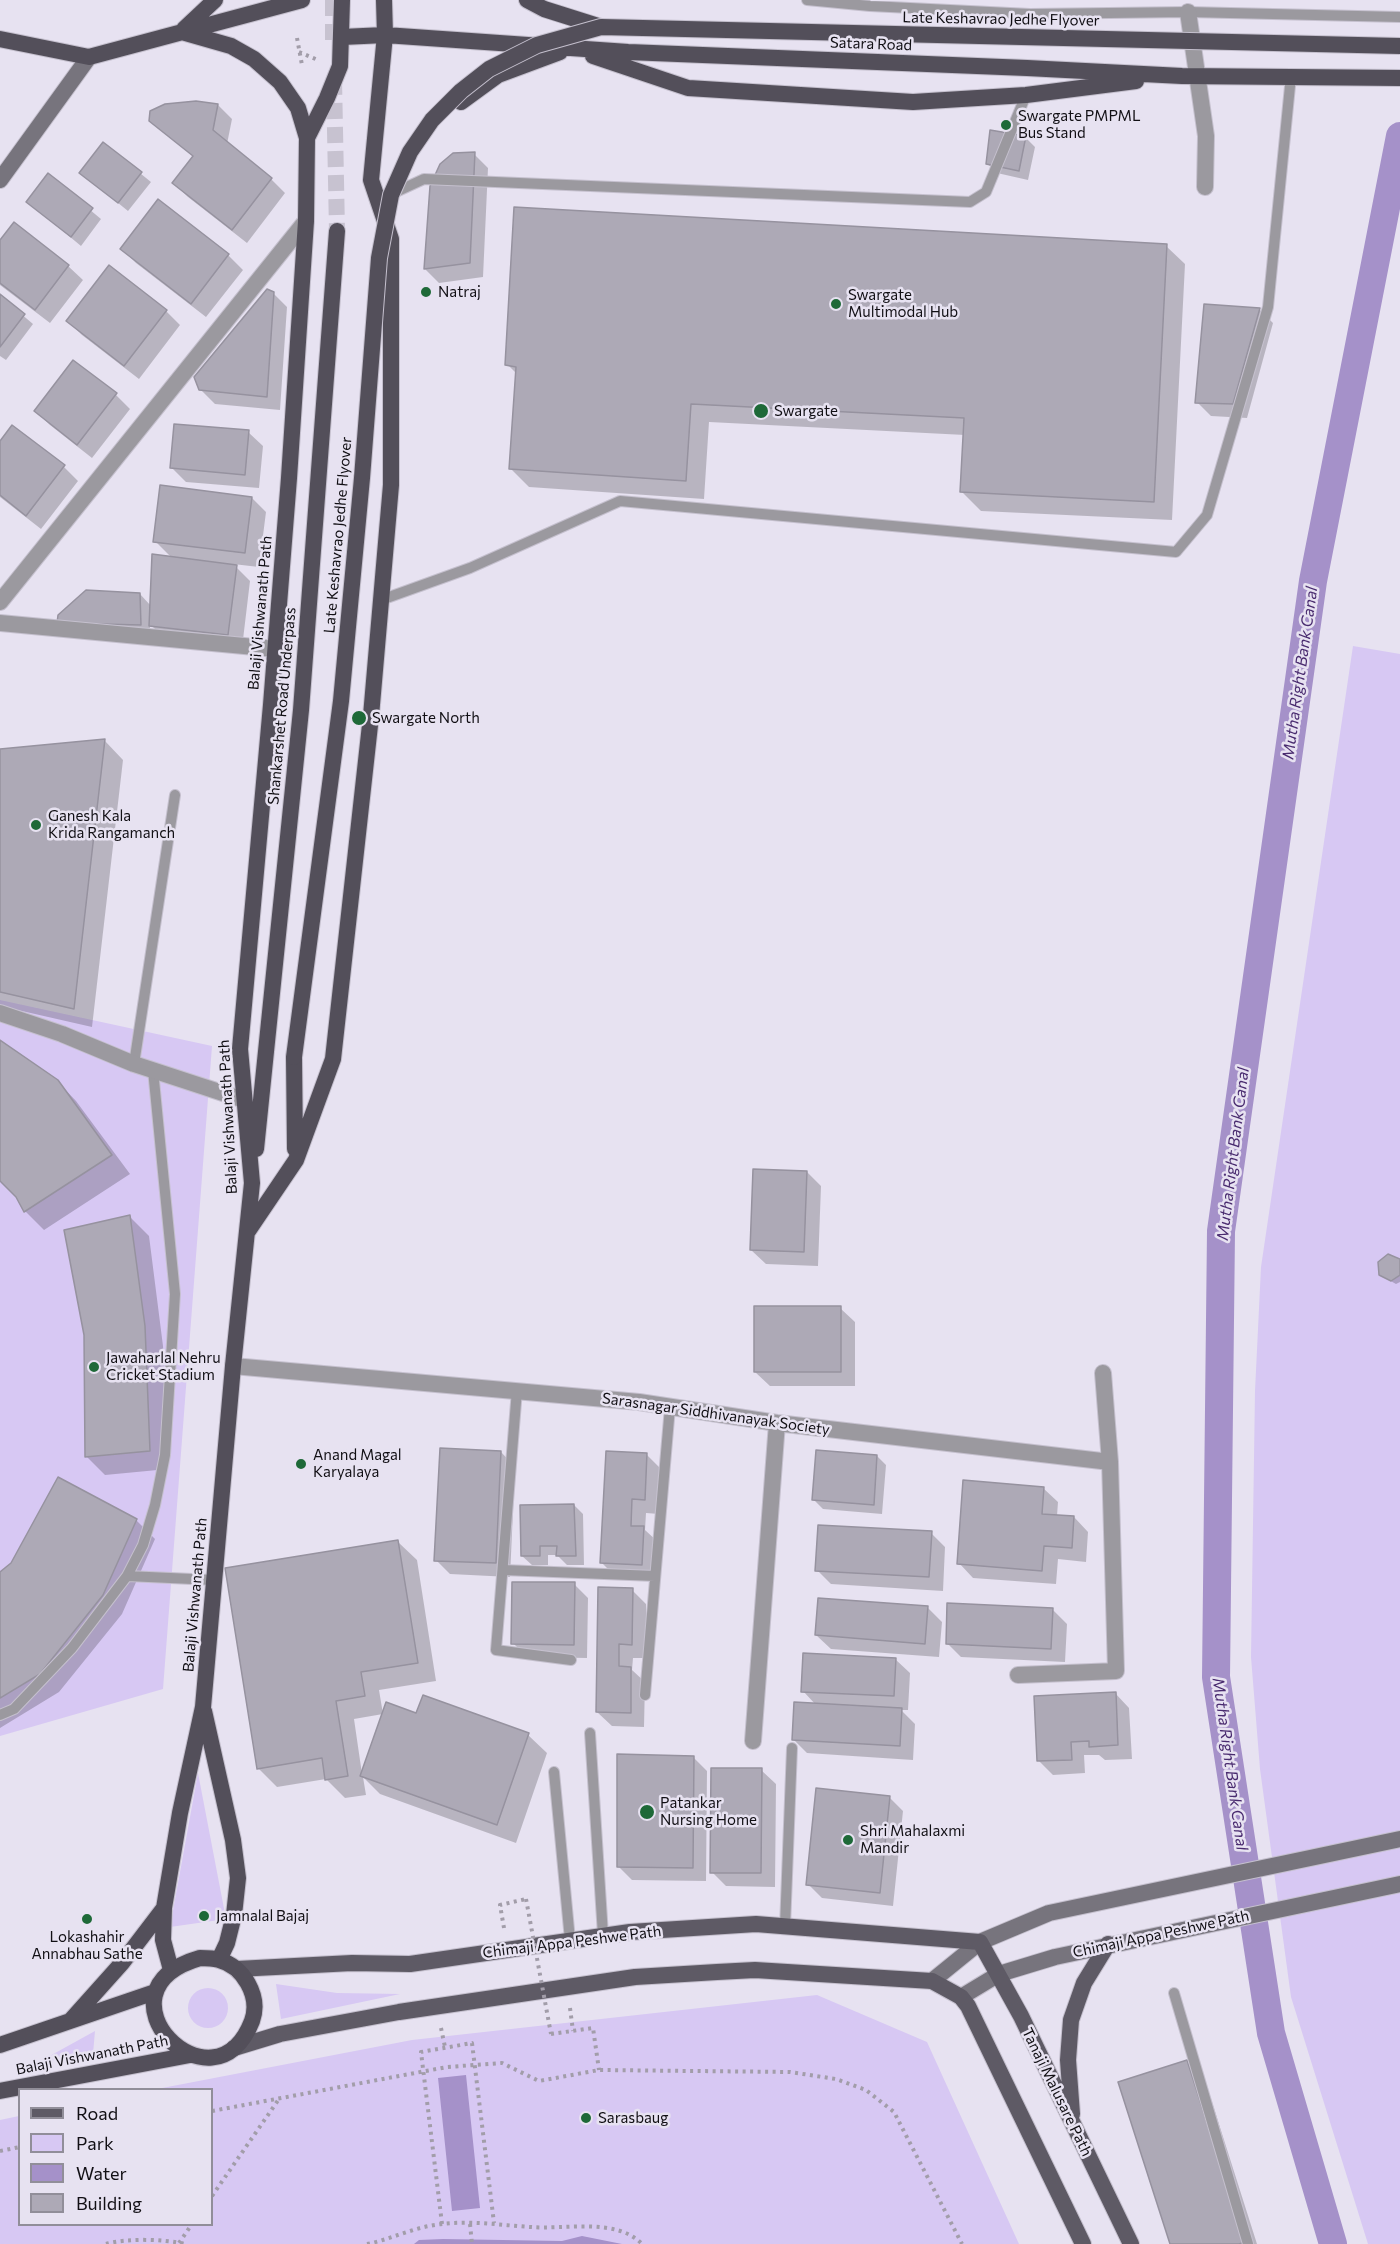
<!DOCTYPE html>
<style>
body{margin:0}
#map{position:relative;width:1400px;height:2244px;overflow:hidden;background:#e7e2f1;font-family:Commissioner,sans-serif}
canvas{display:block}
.legend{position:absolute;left:18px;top:2088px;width:195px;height:138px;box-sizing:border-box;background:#e7e2f1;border:2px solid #918e99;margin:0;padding:8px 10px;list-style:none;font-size:18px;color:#110f14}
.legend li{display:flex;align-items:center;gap:12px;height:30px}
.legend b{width:30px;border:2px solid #918e99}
</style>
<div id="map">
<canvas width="1400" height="2244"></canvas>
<ul class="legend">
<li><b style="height:8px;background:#5e5a65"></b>Road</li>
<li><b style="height:16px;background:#d7c8f3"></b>Park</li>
<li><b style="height:16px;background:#a591c9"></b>Water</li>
<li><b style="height:16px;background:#ada9b6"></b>Building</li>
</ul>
</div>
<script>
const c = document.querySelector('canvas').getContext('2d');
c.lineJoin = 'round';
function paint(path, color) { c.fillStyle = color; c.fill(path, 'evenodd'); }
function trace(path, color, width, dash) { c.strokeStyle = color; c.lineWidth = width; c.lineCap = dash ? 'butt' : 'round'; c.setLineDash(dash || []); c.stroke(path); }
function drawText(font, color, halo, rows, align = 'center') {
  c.font = font + ' Commissioner,sans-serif'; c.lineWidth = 5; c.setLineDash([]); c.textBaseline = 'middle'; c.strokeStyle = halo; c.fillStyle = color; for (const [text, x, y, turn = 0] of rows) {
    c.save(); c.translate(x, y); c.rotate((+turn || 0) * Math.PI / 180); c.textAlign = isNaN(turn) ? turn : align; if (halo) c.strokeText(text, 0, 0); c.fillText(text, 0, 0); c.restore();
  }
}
const green = new Path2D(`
 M1353,646L1400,654V2244H1368L1291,1997L1260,1769L1251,1657L1255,1391L1261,1267Z
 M0,1000L212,1046L163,1689L0,1736Z
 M198,1773L226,1919L170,1927Z
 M276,1984L337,1993L400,1994L281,2019Z
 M188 2008a20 20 0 1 1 40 0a20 20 0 1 1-40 0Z
 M817,1995L927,2042L1019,2244H0V2120L19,2116L20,2224H212V2090L157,2089L412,2040Z
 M95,2031L93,2054L37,2063Z`);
const water = new Path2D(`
 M466,2075L480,2208L452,2211L438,2078Z
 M582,2236L622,2244H414L419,2240L443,2239L562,2241Z`);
const shadow = new Path2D(`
 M218,105L232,119L227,144L271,179L285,193L247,243L188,197L174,183L194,157L151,120Z
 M1026,138L1035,147L1028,180L997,173L987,163Z
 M104,144L151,182L128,211L81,173Z
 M474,154L488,168L483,277L439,283L425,269Z
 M48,175L101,219L81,246L28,202Z
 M159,201L228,255L243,270L206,317L136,263L122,249Z
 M14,224L68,266L83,280L50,323L0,285V243Z
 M1166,246L1185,264L1172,520L981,511L962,492L965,435L709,422L704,499L529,487L510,468L517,374L507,364Z
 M273,293L287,307L280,410L215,404L201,390Z
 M0,296L33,324L6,360L0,356Z
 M1259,309L1273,323L1247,418L1211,416L1197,402Z
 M166,311L180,325L139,379L82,335L68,321Z
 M74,362L116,395L130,409L92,458L50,425L36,411Z
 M248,432L263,446L259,488L186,482L172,468Z
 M0,443L64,467L78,481L41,529L0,497Z
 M252,498L266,512L259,567L233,564L250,581L242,648L165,639L150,624V634L68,632L140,594L151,606L172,558L155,541Z
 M105,741L123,760L92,1027L0,1006V751Z
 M0,1041L57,1081L76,1101L130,1174L44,1230L25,1211L18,1197L0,1180Z
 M807,1172L821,1186L818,1266L766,1264L751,1250Z
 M130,1217L149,1236L163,1346L168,1469L105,1475L86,1456Z
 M1400,1261V1282L1396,1284L1380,1275Z
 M840,1308L855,1322V1386H770L755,1372Z
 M501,1452L515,1467L510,1577L450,1574L436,1560Z
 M647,1455L661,1469L659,1514L646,1513L645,1530L658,1542L656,1579L616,1577L602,1563Z
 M877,1456L886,1465L882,1514L823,1509L814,1500Z
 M1043,1488L1058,1502L1057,1516L1074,1517L1088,1532L1086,1562L1058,1559L1056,1584L973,1578L959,1563Z
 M574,1505L583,1514L584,1565H567L557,1555H548V1565H532L522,1556Z
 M136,1520L155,1539L122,1614L59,1692L0,1728V1574Z
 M931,1533L945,1547L943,1591L831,1584L817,1570Z
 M398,1542L417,1560L436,1681L379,1690L383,1714L354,1719L362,1774L417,1715L528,1735L547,1753L516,1843L380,1794L363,1777L366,1795L345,1798L326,1779L277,1787L258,1768Z
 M574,1584L588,1598L587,1658L527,1657L513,1643Z
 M632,1590L646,1604V1658H633L632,1670L645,1682L644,1727L612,1726L597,1712Z
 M928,1608L942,1622L939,1657L831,1649L816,1635Z
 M1052,1609L1067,1624L1065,1662L961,1657L947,1643Z
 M895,1659L910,1673L908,1710H901L915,1724L913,1760L807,1753L793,1739L816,1705L803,1691Z
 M1115,1693L1129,1708L1132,1759L1105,1760L1099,1755H1084L1085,1773L1053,1775L1039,1761Z
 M693,1757L707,1771L706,1881L632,1880L618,1866Z
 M761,1770L776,1784L775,1887L726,1886L712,1872Z
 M889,1797L903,1811L893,1906L822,1898L808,1884Z
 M1186,2062L1205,2080L1257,2244H1171Z`);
const canal = new Path2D(`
 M1333,2244L1271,2033L1216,1677L1221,1231L1313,581L1400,136`);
const building = new Path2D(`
 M196,101L218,104L213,130L272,178L232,230L172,183L193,156L149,121L150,111L165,104Z
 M990,130L1026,136L1019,171L986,164Z
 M103,142L142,172L118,203L79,173Z
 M475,152L470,263L424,269L430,186L440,164L453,153Z
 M48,173L93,208L71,237L26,202Z
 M158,199L229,254L191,304L120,249Z
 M514,207L1167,244L1154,502L960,492L964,418L691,404L686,481L509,469L516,367L505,365Z
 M14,222L69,265L35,310L0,283V240Z
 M109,265L167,310L124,366L66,321Z
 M267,289L274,292L267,397L199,390L194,377Z
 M0,294L25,314L0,347Z
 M1204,304L1260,308L1233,404L1195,403Z
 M73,360L117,393L77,445L34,411Z
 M174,424L249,430L245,475L170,468Z
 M12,425L65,465L26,516L0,495V441Z
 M160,485L252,497L245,553L153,542Z
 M152,554L237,565L228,635L149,626Z
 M86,590L140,593L141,625L57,623L58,615Z
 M105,739L74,1009L0,992V749Z
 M0,1040L58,1080L112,1155L24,1212L16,1197L0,1181Z
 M753,1169L807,1171L804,1252L750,1250Z
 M130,1215L145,1326L150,1451L85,1457L84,1335L64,1230Z
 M1388,1254L1400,1259V1275L1391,1281L1379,1275L1378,1262Z
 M754,1306H841V1372H754Z
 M440,1448L501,1451L496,1563L434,1561Z
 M816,1450L877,1455L874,1505L812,1500Z
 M606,1451L647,1453L645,1500L632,1499L631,1526H644L642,1565L600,1563Z
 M58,1477L137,1519L103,1595L40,1674L0,1698V1572L11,1563Z
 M963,1480L1044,1487L1042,1514L1074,1516L1072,1548L1044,1546L1042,1571L957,1564Z
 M574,1504L576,1556H556L557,1546H540V1556H521L520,1505Z
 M818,1525L932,1531L929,1577L815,1571Z
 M398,1540L418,1663L361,1672L365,1696L336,1701L348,1776L325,1780L322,1758L257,1769L225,1568Z
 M512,1582H575L574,1645L511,1644Z
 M598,1587L633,1588L632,1645L619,1644V1666L631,1667V1713L596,1712Z
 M818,1598L928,1606L925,1644L815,1635Z
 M947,1603L1053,1608L1051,1649L946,1644Z
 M803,1653L896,1658L894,1696L801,1692Z
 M1116,1692L1118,1745L1089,1747V1741L1071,1742L1072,1760L1037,1761L1034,1696Z
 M423,1695L529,1733L497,1825L360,1776L386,1702L416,1713Z
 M794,1702L902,1708L900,1746L792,1740Z
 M617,1754L694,1756L693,1868L617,1867Z
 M711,1768H762L761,1873H710Z
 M816,1788L890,1796L880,1893L806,1885Z
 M1187,2060L1245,2242L1239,2244H1170L1118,2082Z`);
const trunkTunnel = new Path2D(`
 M333,0V47
 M334,79L337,231`);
const path = new Path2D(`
 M297,38L302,65
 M299,52L318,60
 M504,1928L500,1905L526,1899
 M570,2008L573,2031
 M441,2028L445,2047
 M551,2034L593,2028L599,2070
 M212,2111L447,2067L502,2063L539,2081L599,2070L790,2072L836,2079L866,2090L894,2112L962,2244
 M0,2151L20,2147
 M212,2196L279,2099
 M442,2224L421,2052L472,2043L494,2223
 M470,2224L472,2244
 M179,2243L192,2224
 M106,2244C127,2238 164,2239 185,2244
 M367,2244C388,2240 408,2230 429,2226C463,2219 497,2225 531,2227C564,2230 616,2217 642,2244`);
const service = new Path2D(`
 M807,0L870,6L1030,14L1188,12L1400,17
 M398,191L424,179L970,202L986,192L1026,95
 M381,600L470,568L620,501L1176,552L1207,515L1268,307L1291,76
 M134,1064L175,795
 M517,1390L496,1650L571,1660
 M503,1570L655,1576
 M127,1576L214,1580
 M645,1695L670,1407
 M0,1715L14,1709L72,1648L127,1576L143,1545L155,1505L165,1455L175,1294L153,1070
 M590,1733L603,1935
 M554,1772L570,1940
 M785,1927L792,1748
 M1174,1993L1248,2244`);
const minor = new Path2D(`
 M1188,12L1206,136L1205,187
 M0,602L306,221
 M0,623L276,649
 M0,1013L62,1034L134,1064L244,1100
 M233,1366L639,1402L777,1423L1110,1462L1103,1373
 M1018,1675L1116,1671L1110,1462
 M753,1741L777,1423`);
const secondary = new Path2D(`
 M0,180L89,57
 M932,1981L980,1942L1049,1913L1400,1839
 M961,1997L999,1974L1055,1957L1400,1884`);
const primary = new Path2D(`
 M237,1969L352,1963L410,1964L630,1932L756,1924L980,1942L1021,2016L1131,2244
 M234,2048L280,2034L399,2012L635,1977L717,1972L755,1970L932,1981L961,1997L968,2006L1083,2244
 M1072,2114L1068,2060L1071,2020L1084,1983L1108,1944`);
const trunk = new Path2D(`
 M527,0L544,9L601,27
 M184,29L215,0
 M182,32L231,46L254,59L280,82L298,108L307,138
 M342,37L385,35L628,52L1027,68L1182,76L1400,78
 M0,39L89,57L302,0
 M593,56L688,88L913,102L1026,95L1136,81
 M461,102L498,75L560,52
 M294,1057L295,1149
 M256,1149L301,710L337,231
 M248,1231L296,1160L333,1059L371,716L391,485V239L371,180L385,35L384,0
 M204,1711L233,1840L238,1878L234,1915L227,1943L219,1960
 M200,1958C206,1958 213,1958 219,1960C243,1966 261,1996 252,2021C214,2120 86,1991 200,1958Z
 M171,1970L163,1940L164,1908L180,1813L203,1707L233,1366L252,1183L240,1049L271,705L289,478L306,221L307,138L327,98L340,66L342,0
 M71,2020L122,1963L164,1908
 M0,2045L155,1992
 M0,2091L190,2055`);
const pathBridge = new Path2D(`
 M526,1899L551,2034`);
const trunkBridge = new Path2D(`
 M294,1057L341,701L362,478L379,258L391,195L410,152L432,120L461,91L489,69L537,45L601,27L1400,46`);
const markers = [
 [1006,125,6,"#1e6938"],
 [426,292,6,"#1e6938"],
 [836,304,6,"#1e6938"],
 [761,411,8,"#1e6938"],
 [359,718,8,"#1e6938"],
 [36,825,6,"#1e6938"],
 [94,1367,6,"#1e6938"],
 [301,1464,6,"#1e6938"],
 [647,1812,8,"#1e6938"],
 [848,1840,6,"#1e6938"],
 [204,1916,6,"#1e6938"],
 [87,1919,6,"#1e6938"],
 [586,2118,6,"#1e6938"]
];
const streetNames = [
 ["Late Keshavrao Jedhe Flyover",1001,19,1],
 ["Satara Road",871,44,2],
 ["Late Keshavrao Jedhe Flyover",338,535,-85],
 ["Balaji Vishwanath Path",260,613,-85],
 ["Shankarshet Road Underpass",282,706,-85],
 ["Balaji Vishwanath Path",228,1117,-93],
 ["Sarasnagar Siddhivanayak Society",716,1414,8],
 ["Balaji Vishwanath Path",195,1595,-85],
 ["Chimaji Appa Peshwe Path",1161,1934,-12],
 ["Chimaji Appa Peshwe Path",572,1942,-7],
 ["Balaji Vishwanath Path",92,2055,-11],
 ["Tanaji Malusare Path",1057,2092,64]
];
const poiNames = [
 ["Swargate PMPML",1018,116],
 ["Bus Stand",1018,133],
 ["Natraj",438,292],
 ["Swargate",848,295],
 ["Multimodal Hub",848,312],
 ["Swargate",774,411],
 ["Swargate North",372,718],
 ["Ganesh Kala",48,816],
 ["Krida Rangamanch",48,833],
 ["Jawaharlal Nehru",106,1358],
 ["Cricket Stadium",106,1375],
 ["Anand Magal",313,1455],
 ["Karyalaya",313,1472],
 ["Patankar",660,1803],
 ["Nursing Home",660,1820],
 ["Shri Mahalaxmi",860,1831],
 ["Mandir",860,1848],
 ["Jamnalal Bajaj",216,1916],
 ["Lokashahir",87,1937,"center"],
 ["Annabhau Sathe",87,1954,"center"],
 ["Sarasbaug",598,2118]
];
const waterNames = [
 ["Mutha Right Bank Canal",1300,673,-82],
 ["Mutha Right Bank Canal",1233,1154,-83],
 ["Mutha Right Bank Canal",1230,1764,82]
];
paint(green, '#d7c8f3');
paint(water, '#a591c9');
paint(shadow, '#0003');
trace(canal, '#a591c9', 28);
paint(building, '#ada9b6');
trace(building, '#96929f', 1.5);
trace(trunkTunnel, '#c7c2d0', 16, [16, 8]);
trace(service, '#c5c0ce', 12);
trace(minor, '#c5c0ce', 18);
trace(secondary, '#c5c0ce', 18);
trace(primary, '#c5c0ce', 18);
trace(trunk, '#c5c0ce', 18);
trace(path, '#a29da9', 4, [3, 4.5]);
trace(service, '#9b999f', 10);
trace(minor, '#9b999f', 16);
trace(secondary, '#77747d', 16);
trace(primary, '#5e5a65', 16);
trace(trunk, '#534f5a', 16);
trace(trunkBridge, '#c5c0ce', 18, []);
trace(pathBridge, '#a29da9', 4, [3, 4.5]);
trace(trunkBridge, '#534f5a', 16);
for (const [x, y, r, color] of markers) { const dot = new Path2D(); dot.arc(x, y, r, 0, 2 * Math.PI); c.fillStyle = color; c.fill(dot); trace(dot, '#e7e2f1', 2); }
drawText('15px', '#110f14', '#e7e2f1', streetNames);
drawText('15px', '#110f14', '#e7e2f1', poiNames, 'left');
drawText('italic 16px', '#492b6f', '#e7e2f1', waterNames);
</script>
